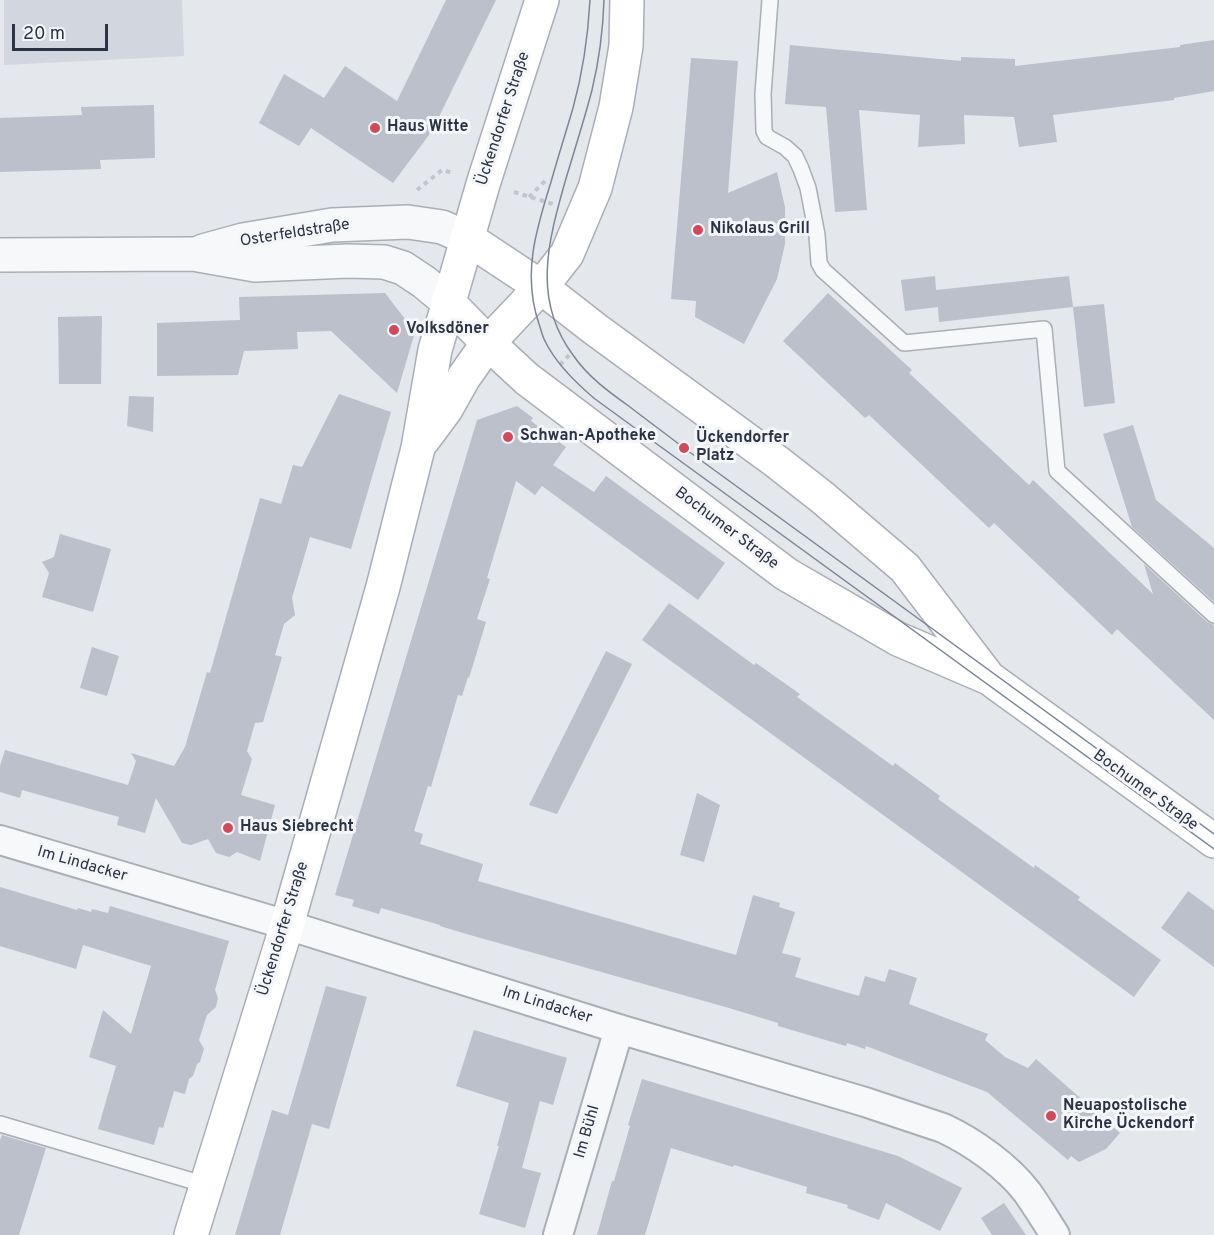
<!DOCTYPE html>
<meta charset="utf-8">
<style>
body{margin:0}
#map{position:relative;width:1214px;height:1235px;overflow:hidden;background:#e4e7ec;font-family:Overpass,sans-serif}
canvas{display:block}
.scale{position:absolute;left:12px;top:24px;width:96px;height:27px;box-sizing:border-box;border:3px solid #2b3445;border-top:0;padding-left:8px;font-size:18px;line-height:21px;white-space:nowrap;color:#2b3445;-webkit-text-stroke:4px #f4f6f9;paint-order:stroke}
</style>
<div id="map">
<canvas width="1214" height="1235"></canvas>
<div class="scale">20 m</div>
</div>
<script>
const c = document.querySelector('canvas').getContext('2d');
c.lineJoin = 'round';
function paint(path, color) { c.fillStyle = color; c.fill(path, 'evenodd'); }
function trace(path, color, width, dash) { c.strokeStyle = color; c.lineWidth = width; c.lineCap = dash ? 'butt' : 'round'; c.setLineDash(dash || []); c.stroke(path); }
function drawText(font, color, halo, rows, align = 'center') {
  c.font = font + ' Overpass,sans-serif'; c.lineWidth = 6; c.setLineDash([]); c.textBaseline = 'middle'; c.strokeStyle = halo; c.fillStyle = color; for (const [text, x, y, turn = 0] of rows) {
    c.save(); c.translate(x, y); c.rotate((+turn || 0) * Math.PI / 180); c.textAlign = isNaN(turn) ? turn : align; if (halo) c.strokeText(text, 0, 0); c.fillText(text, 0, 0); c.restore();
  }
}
const built = new Path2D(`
 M4,0H182L184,56L4,65Z`);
const building = new Path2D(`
 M446,0H496L432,131L393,183L311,128L299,146L259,123L284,74L324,98L345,66L397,101Z
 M1214,40V91L1174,98V100L1053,115L1057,142L1019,147L1014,117L964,115L965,144L918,147L920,115L859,110L867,210L835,212L826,107L785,104L790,45L961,61V57L1015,59V66L1180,47V45Z
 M691,58L738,61L728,193L777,172L785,207V244L777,279L744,344L695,317L696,301L671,299Z
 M154,105L155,158L100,160L101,169L0,172V118L82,115L81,107Z
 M935,276L936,290L1069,276L1073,307L939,322L938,307L905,311L901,280Z
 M385,293L415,332L397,393L331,331L297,332L298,349L244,351L238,375L157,376V323L240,320L239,297Z
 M828,293L912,370L909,373L1029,485L1033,480L1153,594L1144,564L1207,622L1214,625V720L1117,629L1112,635L994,523L989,528L869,415L865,418L783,341Z
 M1104,304L1115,403L1084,407L1073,307Z
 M102,316L101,384H59L58,317Z
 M339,394L391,412L351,549L310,537L292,598L295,615L284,624L275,655L282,657L263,722L255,723L247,751L252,759L241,795L275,805L260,861L237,852L229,857L216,853L208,839L191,845L182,843L156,798L145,833L117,825L119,817L22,790L20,798L0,792V766L5,750L128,785L136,761L131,753L174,766L185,747L207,672L210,673L260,498L281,504L293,465L302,467Z
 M129,396L154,397L153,432L127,426Z
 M517,406L533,418L531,421L566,447L553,465L594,492L606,476L725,563L698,600L542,486L535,495L516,481L487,578L490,579L477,619L486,622L469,678L468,677L462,696L458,695L431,787L428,786L414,831L423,834L420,844L483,864L478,881L736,955L753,895L780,903L779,907L795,912L782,953L801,958L795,977L859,996L865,976L885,982L889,969L917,978L909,1004L988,1034L985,1040L1005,1057L1028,1068L1036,1059L1120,1133L1106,1149L1079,1162L1071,1156L1068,1160L987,1092L866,1046L865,1049L847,1043L846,1046L778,1026V1023L729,1008L463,933L440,926V925L381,908L379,914L352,906L354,900L335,895L477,420Z
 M1133,425L1156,500L1214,548V602L1132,527L1103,434Z
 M60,534L111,549L93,612L42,597L49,573L42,562L54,557Z
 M669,603L754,665L756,663L800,694L797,697L893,766L895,763L940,796L938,799L1034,868L1035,865L1080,897L1078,900L1161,960L1134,997L642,640Z
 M92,647L119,656L107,696L80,688Z
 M606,651L632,664L557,814L529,805Z
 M697,793L720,805L704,862L680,855Z
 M0,887L77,910L78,908L91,912L92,909L108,913L110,906L229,941L215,990L218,998L216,1007L207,1015L199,1040L204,1049L200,1062L197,1064L193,1076L189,1079L185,1094L174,1091L163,1128L159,1127L154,1145L98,1129L116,1066L89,1057L103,1010L131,1034L151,966L83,945L76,969L0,946Z
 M1188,891L1214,910V967L1161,928Z
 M326,986L367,997L329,1129L312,1124L280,1235H235L272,1110L288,1115Z
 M474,1030L567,1058L553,1105L540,1101L522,1168L541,1173L525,1228L479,1214L499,1146H497L509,1103L456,1086Z
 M642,1079L898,1156L962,1188L940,1231L886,1203L879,1220L847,1208L848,1205L806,1193L807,1187L734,1165L733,1167L671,1148L645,1235H597L612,1181H614L630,1126L628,1125Z
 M2,1135L46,1148L19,1235H0V1140Z
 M1004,1203L1026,1235H992L981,1218Z`);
const path = new Path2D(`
 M417,190L442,170L453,173
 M514,192L553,204
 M529,197L548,178
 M560,365L571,353`);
const service = new Path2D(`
 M770,0L763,94L764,131L767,137L785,147L795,156L801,169L808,188L817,235L819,263L823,270L904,343L1044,329L1057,471L1214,615
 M0,1124L206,1185`);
const minor = new Path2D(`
 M0,840L287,925L619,1029L865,1102L943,1128C973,1142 1007,1166 1027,1192C1037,1206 1046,1221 1055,1235
 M558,1235L619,1029`);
const tertiary = new Path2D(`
 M203,251L243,240L332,225L408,222L442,227L467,238
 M0,255L193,254L255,265L348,261L384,262L403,268L424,282L448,302`);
const secondary = new Path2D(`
 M467,238L541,287L595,329L777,462L823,498L905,568L988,677
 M448,302L488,343L527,379L786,574L898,639L989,678L1214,841
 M423,440L446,409L464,377L488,343L541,287L567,254L595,188L616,107L626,46L627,0
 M191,1235L287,925L383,587L418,448L435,350L484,181L542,0`);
const tram = new Path2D(`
 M590,0C588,36 583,72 573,108C566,132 558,157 551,182C536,230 522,274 539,324C541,329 542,336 545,341C556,364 576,383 595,399L1214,849
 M604,0C603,30 599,61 592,90C584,121 574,151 565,182C548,242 532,300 573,355C588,377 609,392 630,407C648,421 666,434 684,448L1214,834`);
const markers = [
 [375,128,6,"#d1495b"],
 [698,230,6,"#d1495b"],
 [394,330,6,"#d1495b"],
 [508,437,6,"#d1495b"],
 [684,448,6,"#d1495b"],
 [228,828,6,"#d1495b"],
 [1051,1116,6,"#d1495b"]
];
const streetNames = [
 ["Ückendorfer Straße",504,119,-72],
 ["Osterfeldstraße",295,234,-9],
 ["Bochumer Straße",726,529,37],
 ["Bochumer Straße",1145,791,36],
 ["Im Lindacker",82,865,16],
 ["Ückendorfer Straße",284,929,-73],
 ["Im Lindacker",547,1006,17],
 ["Im Bühl",588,1132,-74]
];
const poiNames = [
 ["Haus Witte",387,128],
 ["Nikolaus Grill",710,230],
 ["Volksdöner",406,330],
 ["Schwan-Apotheke",520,437],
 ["Ückendorfer",696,439],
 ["Platz",696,457],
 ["Haus Siebrecht",240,828],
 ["Neuapostolische",1063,1107],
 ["Kirche Ückendorf",1063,1125]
];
paint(built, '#d2d6de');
paint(building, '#bbc0ca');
trace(service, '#a9aeb7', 18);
trace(minor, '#a9aeb7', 32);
trace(tertiary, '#a9aeb7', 36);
trace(secondary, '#a9aeb7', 36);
trace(path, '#c2c5cb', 4, [4.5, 4.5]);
trace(service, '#f7f8fa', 15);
trace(minor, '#f7f8fa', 28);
trace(tertiary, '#f7f8fa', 33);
trace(secondary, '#fff', 33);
trace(tram, '#7d8696', 1.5);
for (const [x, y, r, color] of markers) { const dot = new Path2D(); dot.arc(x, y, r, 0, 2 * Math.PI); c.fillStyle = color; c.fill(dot); trace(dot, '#f4f6f9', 2); }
drawText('16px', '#2b3445', '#f4f6f9', streetNames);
drawText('bold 16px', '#2b3445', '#f4f6f9', poiNames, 'left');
</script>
